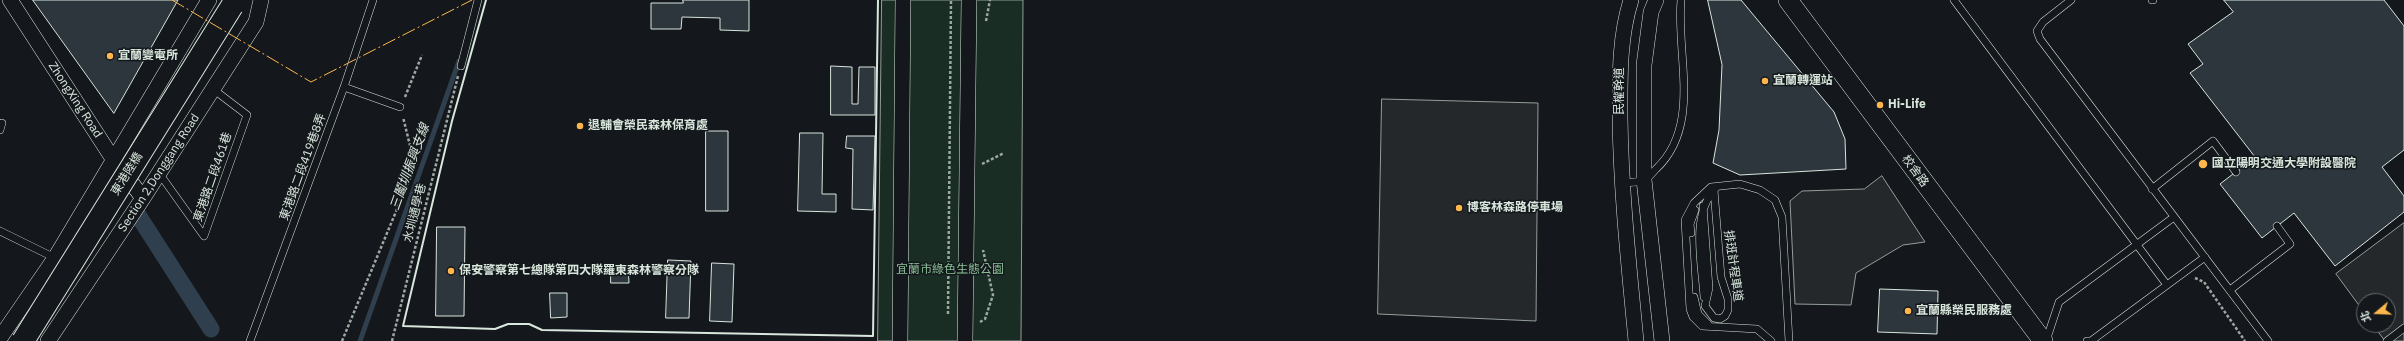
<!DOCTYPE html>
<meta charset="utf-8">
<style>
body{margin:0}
#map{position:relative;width:2404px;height:341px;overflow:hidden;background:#14181c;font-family:"IBM Plex Sans","Noto Sans TC",sans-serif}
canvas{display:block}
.north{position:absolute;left:2356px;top:293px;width:40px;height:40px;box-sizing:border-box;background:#14181c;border:1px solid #626a69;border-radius:50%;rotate:251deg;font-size:11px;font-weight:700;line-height:16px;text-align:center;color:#d8e6dc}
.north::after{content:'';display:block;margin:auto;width:14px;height:18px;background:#ffb74d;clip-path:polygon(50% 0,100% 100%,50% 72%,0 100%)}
</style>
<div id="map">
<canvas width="2404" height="341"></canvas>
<div class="north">北</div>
</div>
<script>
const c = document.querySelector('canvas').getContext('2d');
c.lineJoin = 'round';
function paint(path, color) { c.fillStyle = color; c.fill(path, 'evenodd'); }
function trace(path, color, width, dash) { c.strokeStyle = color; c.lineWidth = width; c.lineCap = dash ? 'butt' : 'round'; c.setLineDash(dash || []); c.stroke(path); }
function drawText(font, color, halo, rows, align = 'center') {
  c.font = font + ' "IBM Plex Sans","Noto Sans TC",sans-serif'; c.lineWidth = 3; c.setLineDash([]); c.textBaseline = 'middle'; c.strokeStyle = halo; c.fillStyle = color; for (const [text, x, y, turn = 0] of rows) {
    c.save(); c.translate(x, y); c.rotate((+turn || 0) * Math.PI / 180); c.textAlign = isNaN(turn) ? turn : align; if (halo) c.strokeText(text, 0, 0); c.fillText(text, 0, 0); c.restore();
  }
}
const green = new Path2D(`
 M882,0H1023L1021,341H878Z`);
const parking = new Path2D(`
 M1382,99L1538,103L1536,321L1378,314Z
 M1882,176L1925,242L1903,245L1856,273L1851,305L1795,304L1790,201L1802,191L1864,189Z
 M2404,223V341H2385L2373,325H2388V301H2364V312L2336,274Z`);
const stream = new Path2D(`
 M360,341L459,61`);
const canal = new Path2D(`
 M138,215L211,329`);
const building = new Path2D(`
 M33,0H178L114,113Z
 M683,0H749V31L720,30V18L682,17L681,29H651V3H683Z
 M1708,0H1741L1834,112L1845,139L1846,169L1740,175L1713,163L1719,130L1722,65Z
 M2224,0H2384L2404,26V150L2382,167L2404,196V212L2335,266L2294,213L2262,238L2220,184L2255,157L2190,73L2203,64L2188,44L2233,12Z
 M831,66L852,67V104H858L859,67H875V115H831Z
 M706,131H728V211H706Z
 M800,133H823L822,194H836V212L798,211Z
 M847,136H875L873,210L852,209L853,149L846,148Z
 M437,227H465L464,316H436Z
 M668,260L691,261L689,318H666Z
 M712,263L734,264L732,322L710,321Z
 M611,266H628L629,283H611Z
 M1880,289L1938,291L1937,334L1878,332Z
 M550,293H567V317L551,318Z`);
const path = new Path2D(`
 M986,21L990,0
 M405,97L422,55
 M982,164L1004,153
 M2195,278L2204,282L2245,341
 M948,314L951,0
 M980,322L985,319L993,295L983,250
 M342,341L415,166L403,117
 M392,341L458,76`);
const service = new Path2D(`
 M1954,0L2167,285
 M2071,0L2043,22L2037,31L2040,39L2268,341
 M2152,0H2153
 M461,66L478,0
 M344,87L400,107
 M0,130L2,123
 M159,173L204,236L247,115L213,89
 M1621,183C1628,182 1639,183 1645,180C1649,177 1653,172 1656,169C1702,126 1676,55 1681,0
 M2152,189L2213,141L2236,172
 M1703,206L1709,288L1705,306L1714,318L1720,319L1725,316L1728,310V299L1721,277L1714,190
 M0,231L55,258
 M1691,233L1690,224L1695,210
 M2230,290L2290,244L2277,226
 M1694,297L1698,314L1708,324
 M1704,297C1702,264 1690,214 1716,188
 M250,341L344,87L373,0
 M1771,341L1757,329L1702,326L1693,317L1690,309L1685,220L1694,203L1711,187L1740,184L1760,190L1775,200L1782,217L1789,341
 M2046,341L2059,302L2174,217
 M2087,341H2091L2205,257
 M2387,341L2404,328`);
const minor = new Path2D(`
 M10,0L113,159L143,198
 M1631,0C1619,38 1620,78 1620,117C1621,193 1629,266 1636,341
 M1656,0L1651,12L1644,65V180L1662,341
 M0,338L55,258L209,0
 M48,341L143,198L256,22L261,0
 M900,341L903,0
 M965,341L969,0`);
const tertiary = new Path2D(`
 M1788,0L2043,341`);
const primaryBridge = new Path2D(`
 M23,341L232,6`);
const wall = new Path2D(`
 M486,0L452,121L403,326L495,329L508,324H529L542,330L873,336L878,0`);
const power = new Path2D(`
 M172,0L311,82L472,0`);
const markers = [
 [110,56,4,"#ffb74d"],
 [1765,81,4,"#ffb74d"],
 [1880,105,4,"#ffb74d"],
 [580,126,4,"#ffb74d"],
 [2203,164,5,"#ffb74d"],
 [1459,208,4,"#ffb74d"],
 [451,271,4,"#ffb74d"],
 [1908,311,4,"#ffb74d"]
];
const poiNames = [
 ["宜蘭變電所",118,56],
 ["宜蘭轉運站",1773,81],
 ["Hi-Life",1888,105],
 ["退輔會榮民森林保育處",588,126],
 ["國立陽明交通大學附設醫院",2212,164],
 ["博客林森路停車場",1467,208],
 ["保安警察第七總隊第四大隊羅東森林警察分隊",459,271],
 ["宜蘭縣榮民服務處",1916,311]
];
const streetNames = [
 ["民權幹道",1620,91,-90],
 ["ZhongXing Road",75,100,57],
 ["東港路二段419巷8弄",303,167,-70],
 ["校舍路",1915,171,54],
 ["Section 2,Donggang Road",159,173,-57],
 ["東港陸橋",127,174,-58],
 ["東港路二段461巷",213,177,-71],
 ["水圳通學巷",415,213,-76],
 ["排班計程車道",1733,266,82]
];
const parkNames = [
 ["宜蘭市綠色生態公園",950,270]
];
const waterNames = [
 ["三鬮圳振興支線",410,167,-70]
];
paint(green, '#1a2d24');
trace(green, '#939e99', 1);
paint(parking, '#24282b');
trace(parking, '#939e99', 1);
trace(stream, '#2f3f4d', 5);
trace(canal, '#2f3f4d', 17);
paint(building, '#2c363c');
trace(building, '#d8e6dc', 1);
trace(service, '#d8e6dc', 8);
trace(minor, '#d8e6dc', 16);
trace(tertiary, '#d8e6dc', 20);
trace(path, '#9da8a2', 2.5, [3, 2]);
trace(service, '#14181c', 7);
trace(minor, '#14181c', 15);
trace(tertiary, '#14181c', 19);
trace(primaryBridge, '#d8e6dc', 24, []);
trace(primaryBridge, '#14181c', 22);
trace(wall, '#d8e6dc', 2);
trace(power, '#ffb74d', 1, [14, 3, 2, 3]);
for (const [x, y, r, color] of markers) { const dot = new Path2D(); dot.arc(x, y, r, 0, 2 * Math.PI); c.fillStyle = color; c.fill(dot); trace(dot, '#14181c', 1.5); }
drawText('bold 12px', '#d8e6dc', '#14181c', poiNames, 'left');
drawText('12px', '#d8e6dc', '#14181c', streetNames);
drawText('12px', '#8ac095', '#14181c', parkNames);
drawText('italic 13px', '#d8e6dc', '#14181c', waterNames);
</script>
